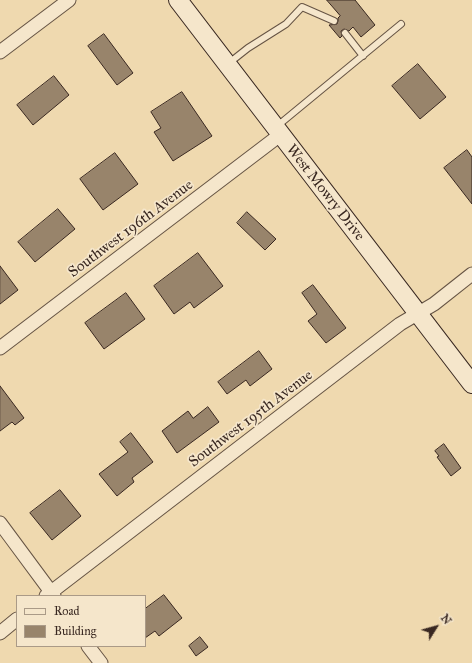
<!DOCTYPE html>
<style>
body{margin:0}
#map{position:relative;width:472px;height:663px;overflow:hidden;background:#efd9af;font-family:"IM FELL Great Primer",serif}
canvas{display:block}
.legend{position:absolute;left:16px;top:595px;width:130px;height:52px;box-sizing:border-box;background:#f5e6cb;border:1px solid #aa9a87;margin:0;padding:5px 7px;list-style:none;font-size:12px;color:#392821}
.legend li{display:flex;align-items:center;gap:8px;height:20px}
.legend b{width:20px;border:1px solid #aa9a87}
.north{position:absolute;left:416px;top:607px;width:40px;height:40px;-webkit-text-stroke:3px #f5e6cb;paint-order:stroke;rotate:53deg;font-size:11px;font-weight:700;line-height:16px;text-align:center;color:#392821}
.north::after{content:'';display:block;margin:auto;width:14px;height:18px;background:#392821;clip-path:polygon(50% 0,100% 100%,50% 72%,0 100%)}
</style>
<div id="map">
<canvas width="472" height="663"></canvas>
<ul class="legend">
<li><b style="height:5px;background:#f5e6cb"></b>Road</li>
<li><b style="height:11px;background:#98846b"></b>Building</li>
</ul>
<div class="north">N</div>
</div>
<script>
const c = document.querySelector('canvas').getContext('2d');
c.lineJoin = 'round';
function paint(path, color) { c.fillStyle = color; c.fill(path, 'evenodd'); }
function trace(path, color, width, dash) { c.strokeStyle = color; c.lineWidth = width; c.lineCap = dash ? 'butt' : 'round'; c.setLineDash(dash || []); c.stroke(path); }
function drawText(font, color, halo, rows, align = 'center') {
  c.font = font + ' "IM FELL Great Primer",serif'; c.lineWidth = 3.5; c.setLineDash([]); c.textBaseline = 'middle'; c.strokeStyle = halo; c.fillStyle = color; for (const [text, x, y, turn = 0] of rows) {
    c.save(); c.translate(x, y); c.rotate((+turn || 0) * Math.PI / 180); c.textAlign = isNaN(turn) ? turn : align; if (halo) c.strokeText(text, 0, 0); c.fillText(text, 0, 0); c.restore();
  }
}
const building = new Path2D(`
 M327,0H355L375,25L361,37L353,27L349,31L344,29L341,31L342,36L340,38L329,25L337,24L338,21V18L340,16Z
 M104,34L133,73L117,85L88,46Z
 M418,64L446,97L420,119L392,86Z
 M54,76L69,95L33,125L17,105Z
 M182,92L212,136L173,161L154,132L161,128L151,112Z
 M467,150L472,157V204L444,168Z
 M115,153L138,184L103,210L80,179Z
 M58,209L75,229L35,262L18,242Z
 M247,212L276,239L265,250L237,223Z
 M198,253L223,286L194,308L190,302L174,314L154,286Z
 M0,266L18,290L0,304Z
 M313,285L346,328L326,343L308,321L317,314L302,293Z
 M126,293L145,319L104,349L85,323Z
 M259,351L272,369L250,386L246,380L227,394L218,382Z
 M0,386L24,418L15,425L12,422L0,431Z
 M208,407L219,422L177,453L162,431L188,411L193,418Z
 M131,433L153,462L132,478L134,482L117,496L99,474L128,452L120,442Z
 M444,444L461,468L451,476L437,457L439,456L435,451Z
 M60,490L81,516L52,540L30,513Z
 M164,595L182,618L159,636L155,631L145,638V609Z
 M200,637L208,647L196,656L189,646Z`);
const lane = new Path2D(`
 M345,33L363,56
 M229,63L248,48L286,24L302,7L334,21
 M276,127L401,24`);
const street = new Path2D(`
 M0,52L69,0
 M0,348L280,135
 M0,523L54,596
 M46,596L400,324L434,304L472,274
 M0,633L17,619
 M88,646L101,663`);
const secondary = new Path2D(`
 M178,0L472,384`);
const streetNames = [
 ["West Mowry Drive",325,193,52],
 ["Southwest 196th Avenue",131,229,-37],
 ["Southwest 195th Avenue",251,419,-37]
];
paint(building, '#98846b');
trace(building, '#392821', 1);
trace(lane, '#665444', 8);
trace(street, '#665444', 15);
trace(secondary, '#392821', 20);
trace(lane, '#f5e6cb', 6);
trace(street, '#f5e6cb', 13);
trace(secondary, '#f5e6cb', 18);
drawText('15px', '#392821', '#f5e6cb', streetNames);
</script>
